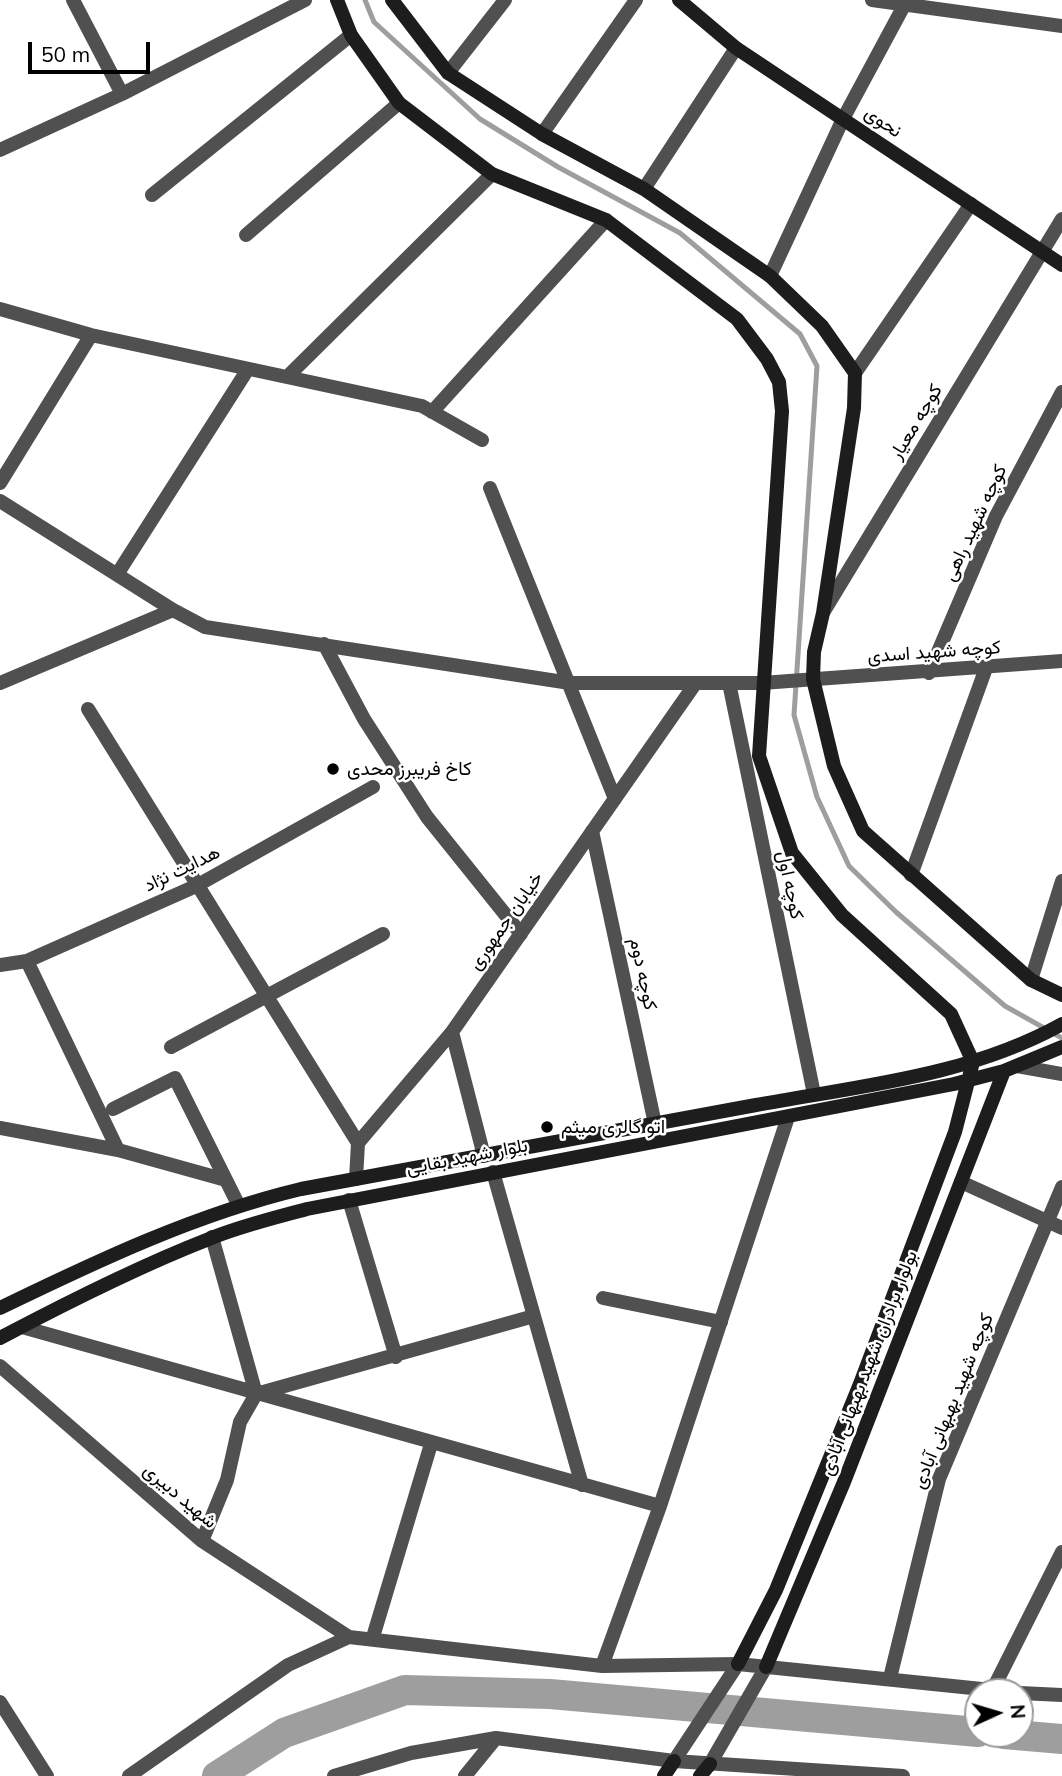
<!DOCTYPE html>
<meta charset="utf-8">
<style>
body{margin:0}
#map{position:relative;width:1062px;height:1776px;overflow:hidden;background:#fff;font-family:Mulish,sans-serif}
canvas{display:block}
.north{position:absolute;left:964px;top:1678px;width:70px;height:70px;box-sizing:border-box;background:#fff;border:2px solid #999;border-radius:50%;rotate:86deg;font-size:19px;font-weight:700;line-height:28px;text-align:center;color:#000}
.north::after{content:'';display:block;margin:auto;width:24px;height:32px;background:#000;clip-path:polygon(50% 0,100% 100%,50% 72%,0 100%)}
.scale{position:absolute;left:28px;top:42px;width:122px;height:32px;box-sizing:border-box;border:4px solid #000;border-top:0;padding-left:9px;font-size:21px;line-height:24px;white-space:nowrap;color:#000;-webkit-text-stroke:5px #fff;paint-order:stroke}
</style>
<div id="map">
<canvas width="1062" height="1776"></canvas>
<div class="north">N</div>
<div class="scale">50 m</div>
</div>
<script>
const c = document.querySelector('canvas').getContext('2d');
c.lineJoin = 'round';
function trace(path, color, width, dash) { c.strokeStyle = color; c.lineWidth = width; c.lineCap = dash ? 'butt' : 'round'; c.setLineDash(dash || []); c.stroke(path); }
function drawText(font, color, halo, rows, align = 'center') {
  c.font = font + ' Mulish,Vazirmatn,sans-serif'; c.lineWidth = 5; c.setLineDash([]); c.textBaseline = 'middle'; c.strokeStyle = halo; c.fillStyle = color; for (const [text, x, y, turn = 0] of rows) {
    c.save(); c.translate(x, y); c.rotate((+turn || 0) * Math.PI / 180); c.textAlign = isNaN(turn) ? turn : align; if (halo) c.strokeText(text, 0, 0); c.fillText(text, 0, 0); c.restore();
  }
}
const stream = new Path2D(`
 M365,0L374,22L480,119L558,167L680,233L800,334L817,366L794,715L817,797L849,866L896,912L1005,1006L1062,1038`);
const river = new Path2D(`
 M1004,1734L1062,1739
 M217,1776L284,1733L405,1690L550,1694L978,1732`);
const street = new Path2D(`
 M73,0L122,94
 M872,0L1062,26
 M448,73L505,0
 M542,134L636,0
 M0,150L122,94L305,0
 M644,189L736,48
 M152,195L351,35
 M246,235L399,103
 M770,276L843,119L907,0
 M0,309L91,335L422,406L482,440
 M855,373L971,204
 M287,377L492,174
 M432,412L606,220
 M0,483L91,335
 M490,488L615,799
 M0,501L173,610L205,627L570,683H762L1062,661
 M118,573L248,369
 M824,611L1062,219
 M324,644L364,719L427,817L521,934
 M929,673L996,516L1062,392
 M0,683L173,610
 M729,683L814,1094
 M88,709L358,1143
 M592,831L655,1124
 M911,875L986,668
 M27,961L118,1150
 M0,965L27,961L196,886L373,787
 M1031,980L1062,881
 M452,1032L484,1156
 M171,1047L383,934
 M1017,1066L1062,1074
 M113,1109L175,1078L226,1180
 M0,1128L118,1150L226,1180L238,1204
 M493,1172L582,1485
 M356,1179L358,1143L452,1032L695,684
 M961,1182L1062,1228
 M349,1200L396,1357
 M212,1237L256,1394
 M603,1298L721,1322
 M22,1327L660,1506
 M0,1366L202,1541L349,1637
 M202,1541L227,1480L240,1422L256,1394L534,1316
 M373,1637L431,1444
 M602,1666L660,1506L788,1117
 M890,1678L939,1479L1062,1187
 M992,1691L1062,1552
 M1020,1693L1062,1695
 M0,1702L47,1776
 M674,1761L738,1664
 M710,1764L766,1667
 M129,1776L288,1665L349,1637L602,1666L738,1664L1011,1692
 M334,1776L411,1753L496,1738L674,1761L903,1776
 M465,1776L496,1738`);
const secondary = new Path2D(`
 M337,0L351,35L399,103L492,174L606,220L737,319L767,359L779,382L782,411L759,756L792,853L842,915L951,1014L973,1062L955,1132L860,1384L776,1590L738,1664
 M392,0L448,73L542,134L644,189L770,276L822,326L855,373L854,408L823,613L814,652L813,679L834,766L863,831L1031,980L1062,995
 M679,0L736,48L1062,265
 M0,1308C97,1261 196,1214 301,1189C453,1161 605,1134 756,1105C859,1086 969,1076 1062,1024
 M0,1338C68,1302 137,1267 209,1239C240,1226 274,1218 307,1209L954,1084L1004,1071L1062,1047
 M766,1667L844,1482L1004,1071
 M664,1776L674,1761
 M700,1776L710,1764`);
const markers = [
 [333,769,7,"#000"],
 [547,1127,7,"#000"]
];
const streetNames = [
 ["نحوی",883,122,34],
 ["کوچه معیار",916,422,-59],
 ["کوچه شهید راهی",975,523,-65],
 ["کوچه شهید اسدی",934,652,-4],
 ["هدایت نژاد",182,869,-26],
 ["کوچه اول",790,885,78],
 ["خیابان جمهوری",506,921,-55],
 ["کوچه دوم",643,974,78],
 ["بلوار شهید بقایی",467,1157,-11],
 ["بولوار برادران شهید بهبهانی آبادی",869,1363,-69],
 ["کوچه شهید بهبهانی آبادی",953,1401,-68],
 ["شهید دبیری",180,1496,40]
];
const poiNames = [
 ["کاخ فریبرز محدی",347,769],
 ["اتو گالری میثم",561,1127]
];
trace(stream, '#9e9e9e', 5);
trace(river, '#9e9e9e', 30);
trace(street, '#505050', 14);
trace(secondary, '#1d1d1d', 14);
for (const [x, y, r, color] of markers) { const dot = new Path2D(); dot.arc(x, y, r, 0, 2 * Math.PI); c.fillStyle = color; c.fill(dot); trace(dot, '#fff', 2.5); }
drawText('19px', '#000', '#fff', streetNames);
drawText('19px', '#000', '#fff', poiNames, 'left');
</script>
